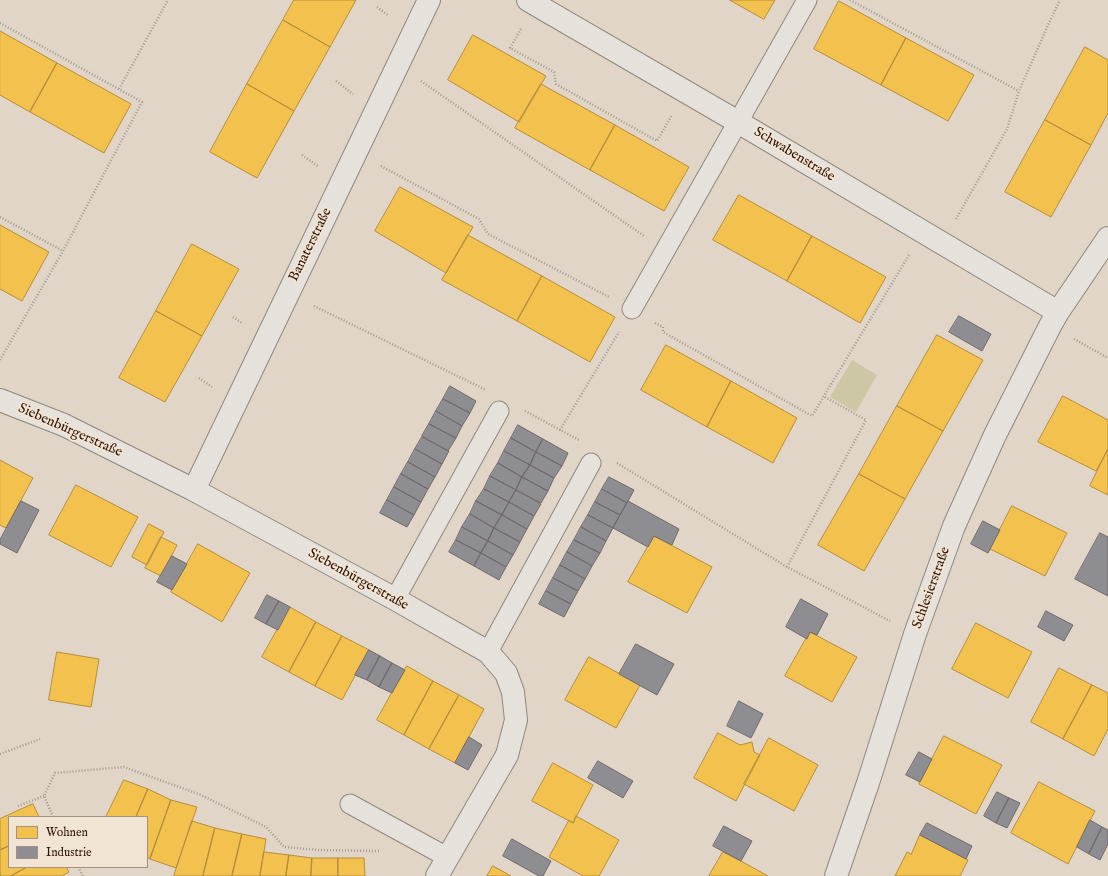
<!DOCTYPE html>
<meta charset="utf-8">
<style>
body{margin:0}
#map{position:relative;width:1108px;height:876px;overflow:hidden;background:#e0d5c6;font-family:"IM FELL English",serif}
canvas{display:block}
.legend{position:absolute;left:8px;top:816px;width:140px;height:52px;box-sizing:border-box;background:#f1e4d3;border:1px solid #a39181;margin:0;padding:5px 7px;list-style:none;font-size:12px;color:#2d1407}
.legend li{display:flex;align-items:center;gap:8px;height:20px}
.legend b{width:20px;border:1px solid #a39181}
</style>
<div id="map">
<canvas width="1108" height="876"></canvas>
<ul class="legend">
<li><b style="height:11px;background:#f2c14e"></b>Wohnen</li>
<li><b style="height:11px;background:#8d8d92"></b>Industrie</li>
</ul>
</div>
<script>
const c = document.querySelector('canvas').getContext('2d');
c.lineJoin = 'round';
function paint(path, color) { c.fillStyle = color; c.fill(path, 'evenodd'); }
function trace(path, color, width, dash) { c.strokeStyle = color; c.lineWidth = width; c.lineCap = dash ? 'butt' : 'round'; c.setLineDash(dash || []); c.stroke(path); }
function drawText(font, color, halo, rows, align = 'center') {
  c.font = font + ' "IM FELL English",serif'; c.lineWidth = 4; c.setLineDash([]); c.textBaseline = 'middle'; c.strokeStyle = halo; c.fillStyle = color; for (const [text, x, y, turn = 0] of rows) {
    c.save(); c.translate(x, y); c.rotate((+turn || 0) * Math.PI / 180); c.textAlign = isNaN(turn) ? turn : align; if (halo) c.strokeText(text, 0, 0); c.fillText(text, 0, 0); c.restore();
  }
}
const green = new Path2D(`
 M852,360L877,375L856,412L830,397Z`);
const homes = new Path2D(`
 M294,0H356L330,47L283,20Z
 M730,0H775L764,19Z
 M839,1L906,38L881,85L814,49Z
 M283,20L330,47L294,111L247,84Z
 M0,31L57,63L30,112L0,95Z
 M473,35L546,76L519,122L448,80Z
 M906,38L974,75L948,121L881,85Z
 M1085,47L1108,60V113L1091,145L1045,120Z
 M57,63L131,104L104,153L30,112Z
 M247,84L294,111L257,178L210,152Z
 M541,84L615,125L590,170L515,128Z
 M1045,120L1091,145L1051,217L1005,192Z
 M615,125L689,167L664,211L590,170Z
 M400,187L473,227L446,273L375,231Z
 M739,195L812,236L787,281L713,240Z
 M0,225L49,252L22,301L0,289Z
 M468,235L542,276L517,321L442,280Z
 M812,236L886,277L860,323L787,281Z
 M192,244L239,269L202,336L156,311Z
 M542,276L615,317L590,362L517,321Z
 M156,311L202,336L165,402L119,378Z
 M937,335L983,360L943,431L897,406Z
 M666,345L731,381L707,427L641,390Z
 M731,381L797,418L773,463L707,427Z
 M1063,396L1108,420V449L1096,471L1038,442Z
 M897,406L943,431L905,499L859,474Z
 M1108,449V495L1090,486Z
 M0,460L33,478L6,528L0,525Z
 M859,474L905,499L864,571L818,545Z
 M76,485L138,517L111,567L49,535Z
 M1012,506L1067,533L1045,576L990,549Z
 M149,524L164,532L147,565L132,557Z
 M654,536L712,567L687,613L628,582Z
 M161,537L177,545L161,576L145,568Z
 M198,544L250,573L222,622L171,592Z
 M290,607L316,622L289,672L262,657Z
 M316,622L342,636L315,686L289,672Z
 M976,623L1032,652L1008,698L952,669Z
 M810,632L857,657L832,702L785,676Z
 M342,636L369,650L342,700L315,686Z
 M57,652L99,659L91,707L49,700Z
 M589,657L640,685L616,728L565,700Z
 M407,666L433,681L404,735L377,720Z
 M1059,668L1092,685L1063,739L1031,722Z
 M433,681L459,695L429,749L404,735Z
 M1092,685L1108,693V729L1094,756L1063,739Z
 M459,695L484,709L455,763L429,749Z
 M718,733L740,745L752,742L754,752L760,755L736,801L694,778Z
 M944,736L1002,765L976,814L919,784Z
 M769,738L818,765L794,811L744,784Z
 M553,763L593,785L573,823L532,801Z
 M124,780L148,789L136,817H106Z
 M1039,782L1095,811L1068,864L1011,833Z
 M148,789L171,800L150,859L147,857V817H136Z
 M171,800L197,807L176,868L150,859Z
 M33,804L39,817H9V846L0,850V819Z
 M576,816L619,840L599,876H583L549,857L569,820L573,823Z
 M192,821L215,828L203,876H174Z
 M215,828L242,834L232,876H203Z
 M242,834L266,839L260,876H232Z
 M920,835L968,860L960,876H895L907,852L911,854Z
 M9,846V867H27L11,876H1L0,873V850Z
 M264,852L289,855L286,876H260Z
 M723,852L741,861L768,876H709Z
 M289,855L312,858L311,876H286Z
 M312,858H338V876H311Z
 M338,858H364L365,876H338Z
 M493,866L511,876H487Z
 M27,867H66L69,872L62,876H11Z`);
const industry = new Path2D(`
 M959,316L991,334L982,351L949,332Z
 M450,386L476,401L470,413L443,399Z
 M443,399L470,413L462,426L436,411Z
 M436,411L462,426L456,438L429,424Z
 M429,424L456,438L448,451L422,436Z
 M518,425L543,439L536,452L511,438Z
 M422,437L449,451L442,464L415,449Z
 M511,438L536,452L530,465L504,451Z
 M543,439L568,453L562,466L536,452Z
 M415,449L442,464L435,477L408,462Z
 M504,451L530,465L522,477L498,463Z
 M536,452L562,466L554,478L530,465Z
 M408,462L435,477L428,489L401,474Z
 M498,463L522,477L516,490L490,476Z
 M530,465L554,478L548,491L522,477Z
 M401,474L428,489L421,502L394,487Z
 M490,476L516,490L509,502L484,489Z
 M522,477L548,491L541,503L516,490Z
 M609,477L634,490L627,503L602,489Z
 M394,487L421,502L414,515L387,500Z
 M484,489L509,502L502,515L476,501Z
 M602,489L627,503L620,515L595,502Z
 M516,490L541,504L534,516L509,502Z
 M387,500L414,515L407,527L380,513Z
 M21,501L39,510L17,553L0,544V540Z
 M476,501L502,515L494,528L470,514Z
 M628,501L679,529L672,545L654,536L648,547L613,528Z
 M509,502L534,516L527,529L502,515Z
 M595,502L620,515L613,528L588,515Z
 M470,514L494,528L488,541L462,527Z
 M502,515L527,529L520,542L494,528Z
 M588,515L613,528L606,541L581,527Z
 M983,521L1000,530L988,553L971,544Z
 M462,527L488,541L481,553L456,540Z
 M581,527L606,541L600,553L574,540Z
 M494,528L520,542L513,555L488,541Z
 M1100,533L1108,537V596L1075,579Z
 M456,540L481,553L474,566L449,552Z
 M574,540L600,553L592,566L567,552Z
 M488,541L513,555L506,567L481,553Z
 M567,552L592,566L585,579L560,565Z
 M481,553L506,567L499,580L474,566Z
 M172,556L187,564L172,590L157,582Z
 M560,565L585,579L578,591L553,578Z
 M553,578L578,591L571,604L546,591Z
 M546,591L571,604L564,617L539,604Z
 M267,595L279,601L266,624L255,618Z
 M801,599L828,614L817,635L810,632L807,639L786,627Z
 M279,601L290,607L278,630L266,624Z
 M1046,611L1073,625L1064,641L1038,627Z
 M636,644L674,664L657,695L619,674Z
 M369,650L380,656L367,680L355,675Z
 M380,656L392,663L379,687L367,680Z
 M392,663L405,670L392,693L379,687Z
 M739,701L763,714L751,738L727,726Z
 M469,737L482,745L468,770L455,763Z
 M919,752L932,759L920,782L906,775Z
 M598,761L633,781L623,798L588,778Z
 M997,792L1009,798L996,823L984,816Z
 M1009,798L1020,803L1007,828L996,823Z
 M1090,820L1102,827L1089,854L1077,847Z
 M927,823L972,846L966,859L920,835Z
 M724,826L752,841L741,861L713,846Z
 M1102,827L1108,830V844L1100,860L1089,854Z
 M512,839L551,861L543,876H539L503,856Z`);
const path = new Path2D(`
 M850,0L1019,91
 M377,7L389,16
 M0,23L142,102L63,251L0,360
 M521,29L510,48L554,72L556,84L657,141L672,115
 M336,81L353,94
 M421,81L644,236
 M119,89L168,0
 M302,155L318,166
 M381,166L479,219L488,234L609,297
 M0,217L63,251
 M956,219L1007,129L1019,91L1048,25L1060,0
 M314,306L486,390
 M233,317L242,323
 M655,323L663,327V332L812,416L909,255
 M1074,339L1108,358
 M199,378L212,387
 M525,411L579,440
 M560,430L619,332
 M617,463L787,567L890,621
 M787,567L866,420L823,396
 M0,754L40,739
 M18,806L44,796
 M53,817L44,796L55,773L124,767L201,795L266,827L284,847L319,850L379,851
 M78,867L83,876`);
const lane = new Path2D(`
 M632,309L807,0
 M395,599L499,411
 M488,652L591,463
 M350,804L447,857`);
const street = new Path2D(`
 M528,0L738,122L1058,312
 M0,400L64,425L194,490L395,599L488,652L506,673L513,692L516,720L507,755L437,876
 M194,490L429,0
 M836,876L868,783L915,634L954,526L995,435L1050,326L1058,312L1108,238`);
const streetNames = [
 ["Schwabenstraße",794,155,31],
 ["Banaterstraße",311,245,-64],
 ["Siebenbürgerstraße",70,431,24],
 ["Siebenbürgerstraße",358,580,29],
 ["Schlesierstraße",932,588,-70]
];
paint(green, '#cdc7a6');
paint(homes, '#f2c14e');
trace(homes, '#b78d39', 1);
paint(industry, '#8d8d92');
trace(industry, '#706968', 1);
trace(lane, '#90877d', 21);
trace(street, '#90877d', 24);
trace(path, '#a39c95', 2.5, [1, 2]);
trace(lane, '#e6e1da', 19);
trace(street, '#e6e1da', 22);
drawText('14px', '#2d1407', '#f1e4d3', streetNames);
</script>
